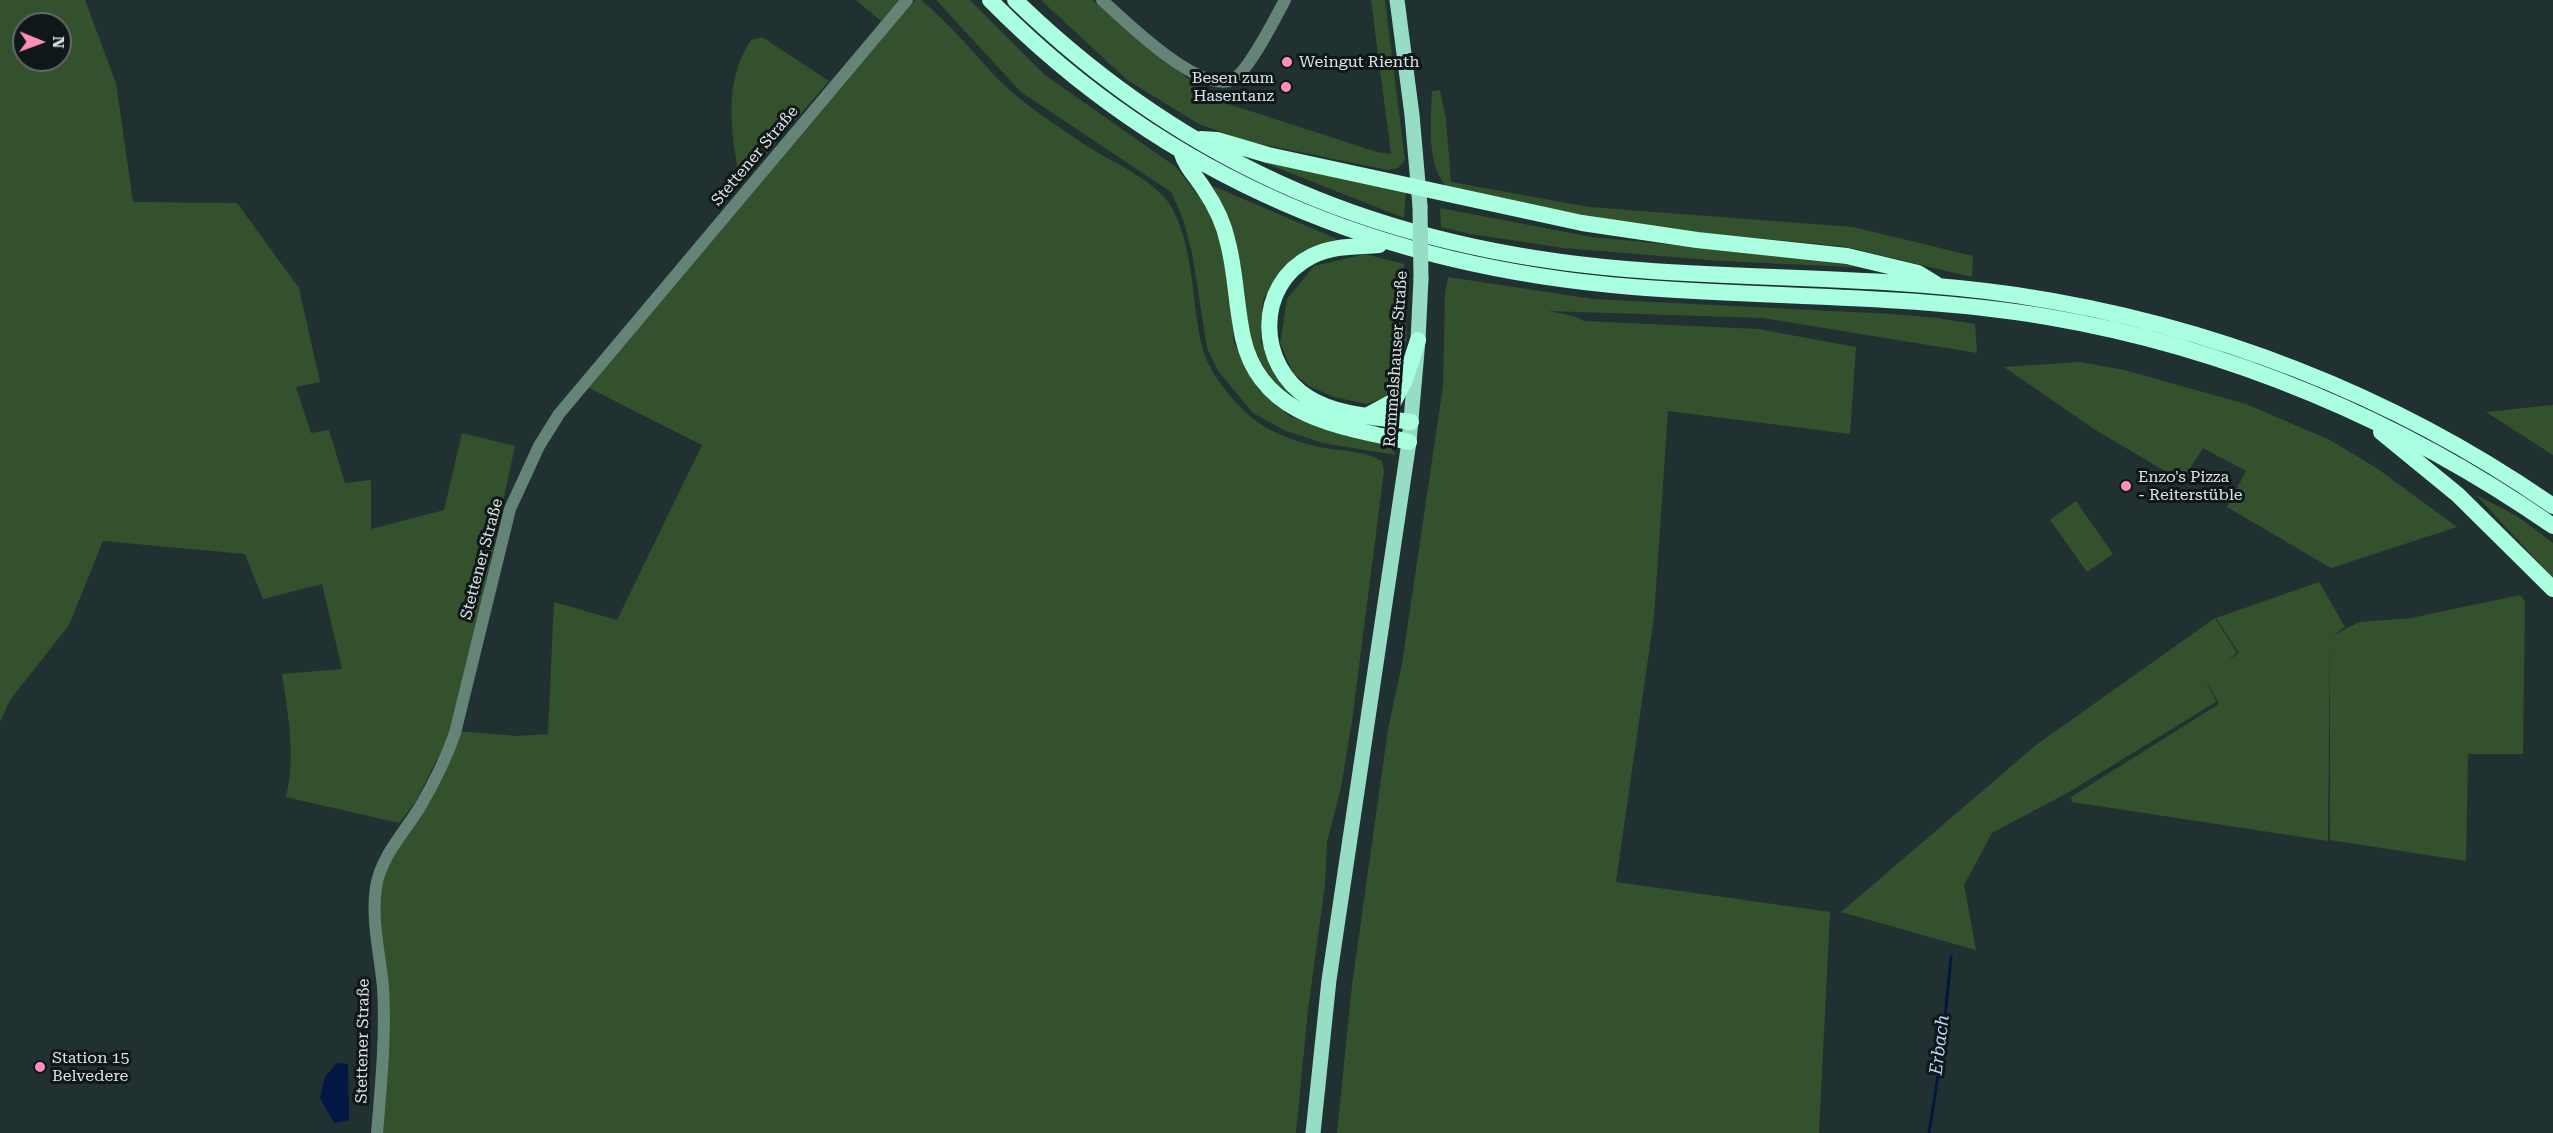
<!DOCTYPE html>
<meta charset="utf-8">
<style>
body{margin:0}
#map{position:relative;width:2553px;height:1133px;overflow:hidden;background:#213132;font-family:"Roboto Serif",serif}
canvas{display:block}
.north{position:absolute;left:12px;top:12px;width:60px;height:60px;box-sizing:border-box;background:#101718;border:2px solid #61696a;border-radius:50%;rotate:91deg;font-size:16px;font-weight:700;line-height:24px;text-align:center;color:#dae4e4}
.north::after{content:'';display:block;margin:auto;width:21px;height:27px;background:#fe8ebe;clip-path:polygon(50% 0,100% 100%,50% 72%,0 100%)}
</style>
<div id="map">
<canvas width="2553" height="1133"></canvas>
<div class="north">N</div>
</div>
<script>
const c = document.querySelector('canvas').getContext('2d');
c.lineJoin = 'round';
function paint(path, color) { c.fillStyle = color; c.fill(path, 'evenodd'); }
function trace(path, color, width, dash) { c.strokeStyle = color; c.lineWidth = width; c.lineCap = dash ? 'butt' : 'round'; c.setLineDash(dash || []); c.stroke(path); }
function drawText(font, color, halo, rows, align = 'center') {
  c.font = font + ' "Roboto Serif",serif'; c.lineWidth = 6; c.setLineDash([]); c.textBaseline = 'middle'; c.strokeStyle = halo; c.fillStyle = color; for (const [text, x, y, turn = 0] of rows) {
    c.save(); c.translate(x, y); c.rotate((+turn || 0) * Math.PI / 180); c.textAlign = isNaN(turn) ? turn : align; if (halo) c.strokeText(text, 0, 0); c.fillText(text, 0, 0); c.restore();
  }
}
const green = new Path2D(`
 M0,0H85L116,83L133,202L237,203L299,288L320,382L296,387L311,433L329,430L345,483L371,480V529L444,510L462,433L515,446L477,624L451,732L415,803L399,823L286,797C296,757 288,714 282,674L342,669L322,584L263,599L245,554L103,541L69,625L10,700L0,722ZM24,24H60V60H24Z
 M856,0H900L881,21Z
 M916,0H921C950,24 972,51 997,78C1022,104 1055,124 1084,144C1109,161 1158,181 1172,208C1195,251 1191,303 1203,350C1210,374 1231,399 1250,416C1265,431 1303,445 1325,448C1344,451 1365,451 1382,461L1384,471L1352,721L1341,788L1327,842L1325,885L1308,1010L1296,1133H380L379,919L382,873L459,731L517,736L548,734L554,602L617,620L702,445L585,386L890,23Z
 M936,0H970L1045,75L1176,167L1210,211L1226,258L1234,343L1259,390L1291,417L1389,444L1396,455L1323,443L1286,431L1253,413L1218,371L1207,348L1192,253L1183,219L1171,192L1021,92Z
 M1041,0H1092L1213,99L1377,152L1391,154L1371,0H1385L1405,160L1398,168L1388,170L1246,141L1199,124L1127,80Z
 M762,37L829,81L744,180L739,176C731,130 723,82 751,40Z
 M1440,90L1446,119L1451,182L1589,207L1853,227L1973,256L1972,277L1842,246L1711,234L1606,219L1508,201L1446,186C1426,163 1431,120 1432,91Z
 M1260,161L1406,192L1404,218Z
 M1213,186L1337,239L1293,258L1263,299L1261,341L1282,383L1398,429L1358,423L1321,414L1275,386L1251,345L1236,245Z
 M1440,208L1592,237L1747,252L1872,268L1722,261L1564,248L1470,234L1441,227Z
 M1365,254L1404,264L1407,339L1387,397L1366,404L1334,397L1309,386L1293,373L1280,343L1287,299L1314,266Z
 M1448,277L1593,299L1893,314L1937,318L1975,324L1977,353L1763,318L1548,311L1573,316L1584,321L1758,329L1856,347L1850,434L1668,411L1654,617L1616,882L1830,912L1819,1133H1337L1352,985L1388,729L1402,664L1443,386L1445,293Z
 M2080,362L2124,370L2246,404L2330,440L2378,469L2457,527L2331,568L2227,507L2246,471L2203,448L2182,481L2097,431L2004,367Z
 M2553,405V455L2486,412Z
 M2476,495L2517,516L2553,543V578Z
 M2076,501L2113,554L2087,572L2050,520Z
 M2319,582L2345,627L2332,636L2359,622L2411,618L2520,595L2525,601L2523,754H2468L2466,861L2330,840V636L2328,841L2072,802L2071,797L2219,704L2205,678L2216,702L2069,792L1992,833L1964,885L1976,950L1841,912L2036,745L2215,618L2237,653L2225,663L2239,653L2216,618Z`);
const water = new Path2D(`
 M337,1063L348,1064L349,1120L334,1123L320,1098L325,1077Z`);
const stream = new Path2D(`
 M1929,1133L1941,1057L1951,957`);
const minor = new Path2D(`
 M1102,0C1125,21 1199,94 1232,80C1248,73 1275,18 1285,0
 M377,1133C381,1085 386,1035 383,987C380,954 371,920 376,887C381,856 404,833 420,807C434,783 446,759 455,733L510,509L539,446L559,414L907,0`);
const major = new Path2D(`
 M1397,0L1412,115L1420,206
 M1313,1133L1329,980L1409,442L1418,340L1421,279`);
const highway = new Path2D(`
 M990,0C1167,180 1384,267 1633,287C1772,298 1911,294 2048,317C2230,348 2402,421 2553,526
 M1015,0C1189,169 1386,249 1626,269C1756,280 1887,276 2016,295C2209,324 2392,394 2553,506
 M1201,139L1217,140L1268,155L1582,223L1697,240L1847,256L1918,273L1936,284
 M1181,151C1186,167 1195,175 1204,189C1215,205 1224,224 1228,243C1236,274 1236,306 1243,338C1261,418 1340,426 1409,442
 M1379,245C1355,247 1335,245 1312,256C1254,285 1257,366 1309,398C1338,416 1379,417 1411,422
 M1368,415L1394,401L1405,380L1418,340
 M2381,432L2458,495L2553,589`);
const majorBridge = new Path2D(`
 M1420,206L1421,279`);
const markers = [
 [1287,62,6,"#fe8ebe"],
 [1286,87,6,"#fe8ebe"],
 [2126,486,6,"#fe8ebe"],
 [40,1067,6,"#fe8ebe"]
];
const poiNames = [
 ["Weingut Rienth",1299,62],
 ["Besen zum",1274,78,"right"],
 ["Hasentanz",1274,96,"right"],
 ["Enzo's Pizza",2138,477],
 ["- Reiterstüble",2138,495],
 ["Station 15",52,1058],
 ["Belvedere",52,1076]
];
const streetNames = [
 ["Stettener Straße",755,156,-50],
 ["Rommelshauser Straße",1396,359,-86],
 ["Stettener Straße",482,559,-75],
 ["Stettener Straße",363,1041,-89]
];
const waterNames = [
 ["Erbach",1940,1045,-83]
];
paint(green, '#33512c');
paint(water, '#031745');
trace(stream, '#031745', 3);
trace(minor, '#648478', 12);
trace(major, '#97dcc4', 15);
trace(highway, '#aaffe1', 16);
trace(majorBridge, '#97dcc4', 15);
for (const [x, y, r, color] of markers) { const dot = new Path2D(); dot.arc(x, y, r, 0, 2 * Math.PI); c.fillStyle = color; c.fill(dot); trace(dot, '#101718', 2); }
drawText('16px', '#dae4e4', '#101718', poiNames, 'left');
drawText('16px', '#dae4e4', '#101718', streetNames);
drawText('italic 18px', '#c1d3f3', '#101718', waterNames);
</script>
